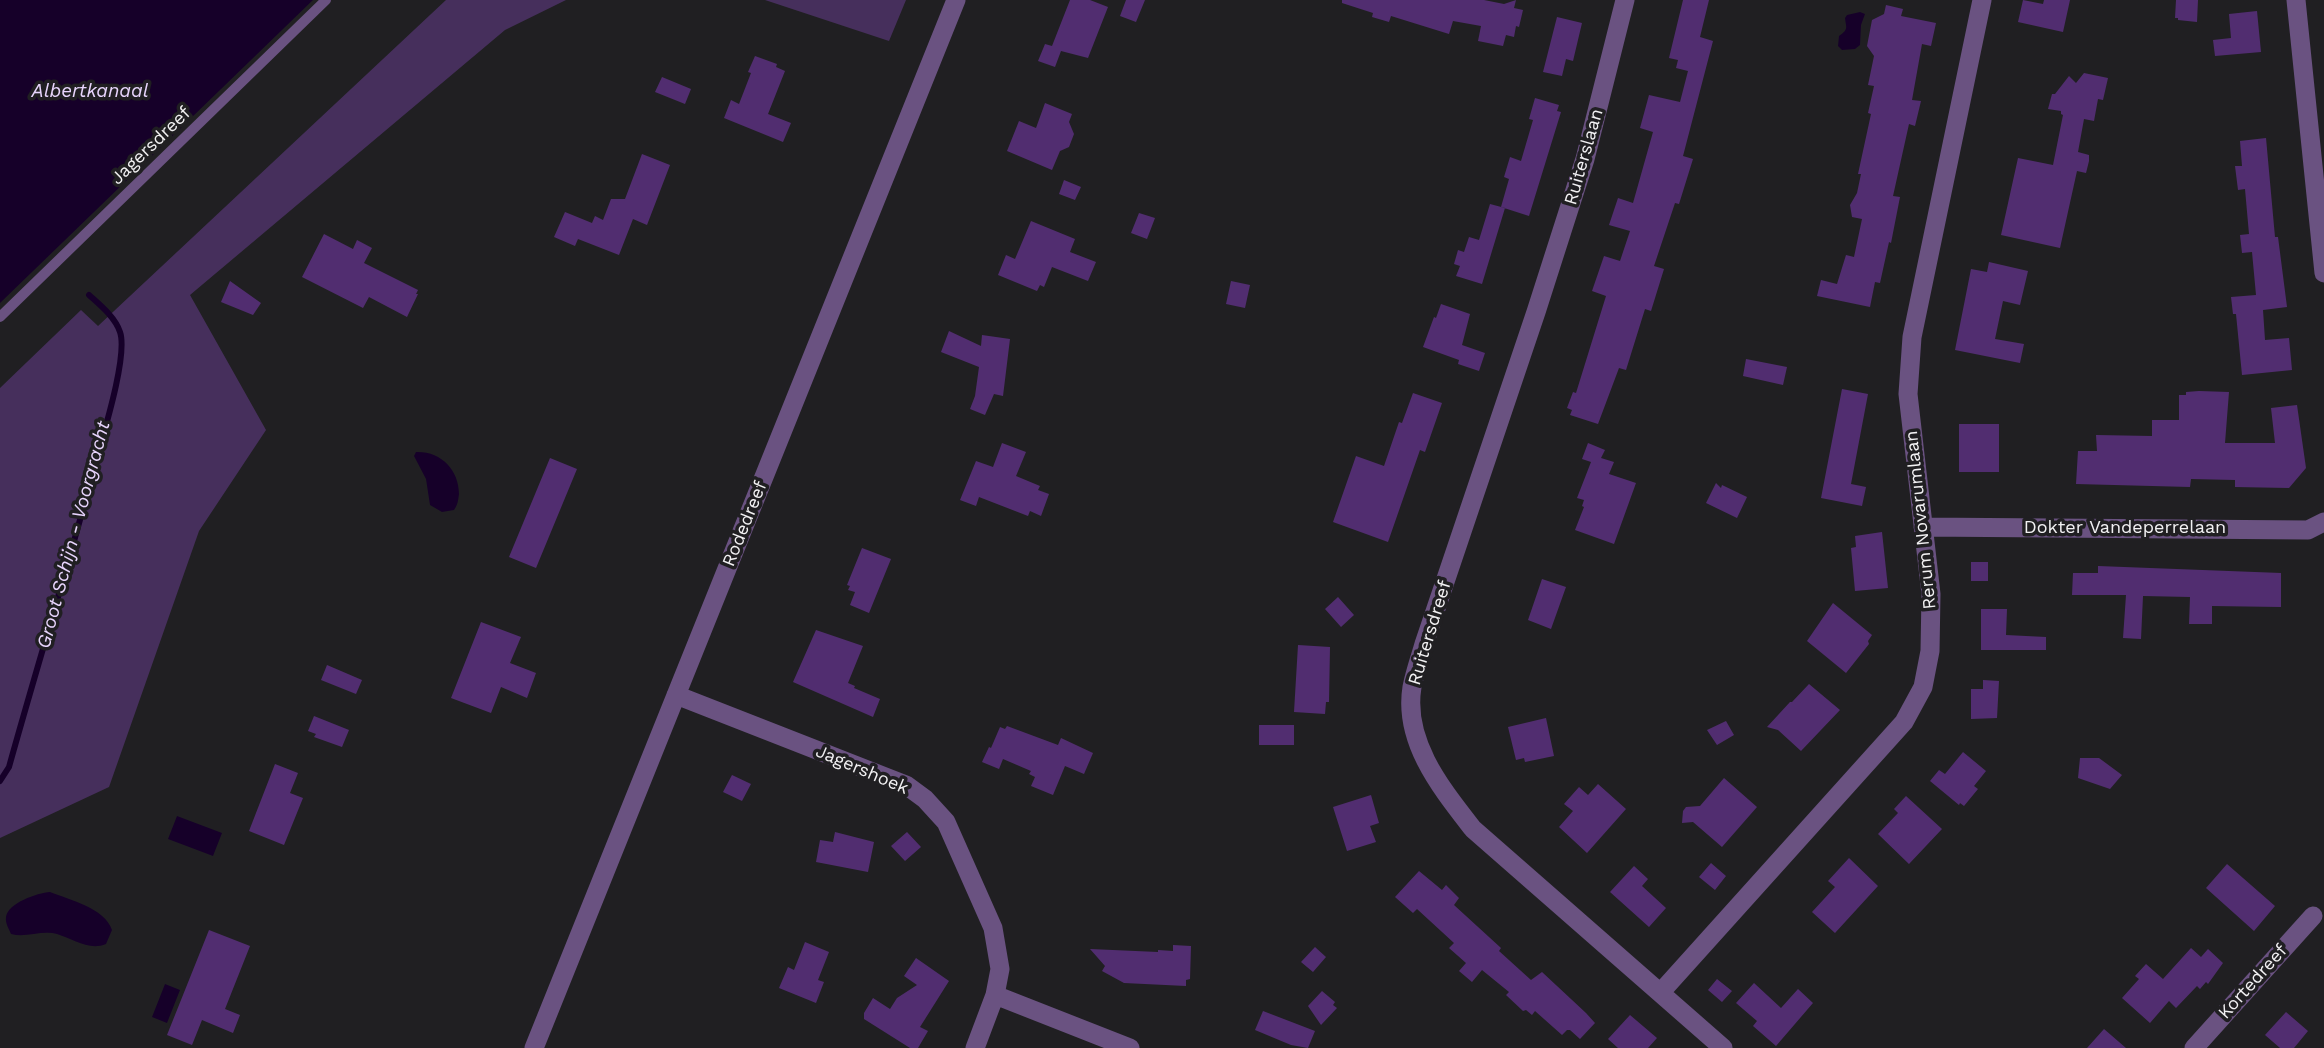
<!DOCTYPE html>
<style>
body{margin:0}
canvas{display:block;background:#201f22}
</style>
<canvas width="2324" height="1048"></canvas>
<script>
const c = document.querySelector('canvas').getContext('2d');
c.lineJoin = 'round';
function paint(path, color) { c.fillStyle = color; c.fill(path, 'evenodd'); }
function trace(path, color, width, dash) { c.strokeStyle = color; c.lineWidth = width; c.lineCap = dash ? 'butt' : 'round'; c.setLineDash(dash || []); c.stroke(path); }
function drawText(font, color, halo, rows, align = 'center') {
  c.font = font + ' "Work Sans",sans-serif'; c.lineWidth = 7; c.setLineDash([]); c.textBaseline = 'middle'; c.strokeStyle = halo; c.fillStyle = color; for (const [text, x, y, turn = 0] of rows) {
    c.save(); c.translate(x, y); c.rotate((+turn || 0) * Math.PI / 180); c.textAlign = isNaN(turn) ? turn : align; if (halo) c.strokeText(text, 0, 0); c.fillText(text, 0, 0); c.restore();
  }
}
const green = new Path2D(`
 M446,0H566L505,30L190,295L266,430L199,531L109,787L0,838V388L81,310L98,326Z
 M765,0H906L889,41Z`);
const water = new Path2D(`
 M0,0H313L0,303Z
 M1860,12L1865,14L1861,25L1860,45L1855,49L1842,50L1838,46L1839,36C1849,29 1846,28 1845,18L1847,15Z
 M416,452C441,451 459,470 459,494C458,501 458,504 454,510L442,512L430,505L426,479L414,456Z
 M177,816L222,833L213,856L168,839Z
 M50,892C70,900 105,908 112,930L106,944C89,951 73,939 57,934C42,930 26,938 11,934C9,929 5,923 6,917C8,903 37,893 50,892Z
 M165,984L180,990L167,1023L152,1017Z`);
const stream = new Path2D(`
 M0,781L9,767C38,663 70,561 97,457C104,432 128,355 120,332C115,317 100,305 89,295`);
const building = new Path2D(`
 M1070,0H1090L1108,7L1088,58L1061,51L1055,67L1038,61L1045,44L1052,46Z
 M1126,0H1145L1136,22L1120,16Z
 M1342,0H1484L1504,4L1516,0L1514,8L1523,10L1519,27L1516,26L1514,37L1506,35L1503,46L1478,41L1481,26L1453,21L1449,34L1391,16L1389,22L1372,17L1373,13L1342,3Z
 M1683,0H1709L1700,37L1713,41L1683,156L1693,159L1679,204L1675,203L1654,266L1664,269L1651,311L1645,309L1626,370L1619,368L1598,424L1570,415L1572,410L1567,408L1573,392L1576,393L1606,296L1592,291L1604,256L1620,261L1630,231L1609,225L1618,198L1633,203L1653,132L1640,128L1649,95L1680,102L1688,71L1676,68L1678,60L1669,58Z
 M2023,0L2043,4L2044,0H2070L2063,32L2018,22Z
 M2176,0H2198L2197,22L2178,20V18H2175Z
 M1886,5L1903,9L1901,16L1936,23L1931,46L1922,44L1912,100L1921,101L1915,126L1909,124L1893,196L1900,197L1891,243L1889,242L1880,283L1875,282L1870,307L1817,296L1821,280L1837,284L1846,255L1854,257L1862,219L1852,217L1850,205L1857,193L1861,174H1858L1871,114L1868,113L1874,86L1868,85L1874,56L1867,46L1872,20L1884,14Z
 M2257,11L2261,52L2215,56L2213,40L2231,38L2229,14Z
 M1557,17L1582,23L1573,61L1566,59L1562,76L1543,72Z
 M755,56L777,64L776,67L785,71L768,114L791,123L783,142L724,118L731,100L739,104L751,73L748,72Z
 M2084,73L2108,78L2103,100L2098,99L2094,121L2084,119L2078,152L2089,155V161L2086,173L2077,171L2060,248L2001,235L2018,158L2053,165L2063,115L2061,114V111L2048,109L2052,94H2055L2069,76L2076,83Z
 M662,77L691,89L685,104L655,92Z
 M1535,98L1559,105L1557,111L1561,112L1529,216L1501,207L1509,179L1504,177L1510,157L1521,161L1533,120L1529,119Z
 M1045,103L1072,114L1069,122L1074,134L1069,147L1060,151L1052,170L1007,151L1019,121L1036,128Z
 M2266,138L2275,237H2278L2287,307L2263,310L2265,340L2289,338L2292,370L2242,375L2236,314H2233L2231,297L2256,295L2252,252L2242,253L2240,235L2249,234L2245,189L2238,190L2235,166H2242L2240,141Z
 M642,154L670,165L647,225L633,219L619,255L578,239L575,246L554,237L565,212L592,223L595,216L603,220L611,199H625Z
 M1064,180L1081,187L1075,200L1059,194Z
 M1490,204L1505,208L1482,284L1456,276L1460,266L1454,264L1458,250L1464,252L1469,237L1479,240Z
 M1139,213L1155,218L1147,239L1131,233Z
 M1031,221L1075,239L1070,252L1096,262L1088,281L1052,267L1044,287L1040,285L1037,291L998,275L1006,255L1015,259Z
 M324,234L353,249L357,240L372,248L364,263L418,290L416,294H418L407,317L369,297L363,308L302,277Z
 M1989,262L2028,271L2020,305L2003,301L1995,339L2024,344L2020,363L1955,350L1971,269L1987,272Z
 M230,281L261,303L253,315L221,302Z
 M1231,281L1250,285L1245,308L1226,304Z
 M1441,304L1470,314L1462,345L1485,353L1479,371L1458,364L1459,360L1423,347L1434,317L1436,318Z
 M949,331L981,346L982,335L1010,339L1003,396L994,394L985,415L970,409L975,396L979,367L941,352Z
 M1746,359L1787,367L1783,385L1743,376Z
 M1842,389L1868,394L1851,484L1866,487L1862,506L1821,498Z
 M2199,391L2229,392L2225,443H2275L2271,408L2297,405L2306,468L2289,488L2235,487V480L2191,479L2190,487L2076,484L2078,451H2097L2096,435L2152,436V420H2179V395H2186V392Z
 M1413,393L1442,403L1425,452L1420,450L1388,542L1333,522L1356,456L1384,466L1399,422L1402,423Z
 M1959,424H1999V472H1959Z
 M1002,443L1026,452L1016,476L1040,486L1038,490L1049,494L1041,516L1030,511L1028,516L979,497L976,506L960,500L976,461L993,467Z
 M1588,443L1605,450L1601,458L1614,462L1609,474L1636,483L1614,544L1575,530L1584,507L1582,506L1584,500L1577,498L1591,462L1582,459Z
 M550,458L577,469L536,568L509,557Z
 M1716,483L1721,488L1722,485L1747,497L1737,518L1706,503Z
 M1882,532L1888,588L1855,591L1851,548L1856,547L1855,536Z
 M862,548L891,559L869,613L850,605L855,592L848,590L850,586L847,585Z
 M1971,562H1988V581H1971Z
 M2098,566L2281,573V607L2212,606V624H2189L2190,597L2143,596L2141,639L2123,638L2126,595H2072L2073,573H2098Z
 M1542,579L1566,587L1551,629L1528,620Z
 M1338,597L1354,615L1341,627L1325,609Z
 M1833,603L1872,635L1868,641L1869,644L1846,673L1807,641Z
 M1981,609H2007L2006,635L2046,637V650H1981Z
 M481,622L521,637L510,663L536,673L527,698L501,687L491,713L451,698Z
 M816,630L863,646L848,683L855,686L854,688L880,699L873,717L793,682Z
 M1298,645L1330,647L1329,702H1326L1325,714L1294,712Z
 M327,665L362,680L356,694L321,680Z
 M1983,680L1999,681L1997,718L1971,719V689H1983Z
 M1809,684L1840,710L1801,751L1778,730L1767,727L1790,702H1792Z
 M314,716L349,730L342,747L314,737L316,734L308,731Z
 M1546,718L1554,756L1525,762L1524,758L1516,760L1508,727Z
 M1726,721L1734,735L1717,745L1707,730Z
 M1259,725H1294V745H1259Z
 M1007,726L1058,745L1061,738L1093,753L1084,774L1065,766L1053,795L1031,786L1035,777L1029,774L1031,771L1003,759L999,769L982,762L989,747L991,748L1000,727L1005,729Z
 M1963,752L1986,771L1974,786L1978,789L1964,806L1960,803L1959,805L1930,781L1939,770L1945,774Z
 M2080,758H2099L2122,775L2110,789L2078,778Z
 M275,764L298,773L290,793L303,798L284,845L249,831Z
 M732,775L751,784L742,801L723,792Z
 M1724,778L1757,807L1722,847L1693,822L1682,823L1683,811L1686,807L1700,806Z
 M1598,784L1626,809L1587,853L1559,827L1573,811L1564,804L1579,787L1588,795Z
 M1371,795L1379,823L1370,826L1376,842L1347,851L1333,807Z
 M1906,796L1942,829L1909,864L1878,834L1898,813L1894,809Z
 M835,832L874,842L868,872L816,862L820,840L833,842Z
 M907,832L921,847L905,861L891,846Z
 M1849,858L1878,886L1835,933L1812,912L1835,887L1828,881Z
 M1711,863L1726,876L1715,890L1699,877Z
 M2227,864L2275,906L2254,931L2206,888Z
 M1634,866L1648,879L1642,886L1666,908L1649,927L1610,892Z
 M1419,871L1442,890L1446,885L1459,898L1454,905L1501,948L1499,951L1531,980L1542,972L1586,1013L1595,1023L1580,1039L1570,1030H1567L1562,1035L1535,1011L1532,1015L1526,1010L1523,1011L1506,995L1509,992L1482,970L1472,982L1459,971L1466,963L1449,948L1454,943L1417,909L1413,913L1395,897Z
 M209,930L250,946L225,1009L240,1015L233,1033L202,1020L192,1045L167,1035Z
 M805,942L829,952L818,980L824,982L816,1003L779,988L788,967L794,970Z
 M1173,945L1191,946L1190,979L1186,980V986L1124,983L1102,971L1105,966L1090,949L1158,952V950L1173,951Z
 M1315,947L1326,957L1313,972L1301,962Z
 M2191,948L2201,957L2208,949L2223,963L2208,984L2206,982L2200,989L2197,986L2176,1008L2169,1001L2150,1023L2122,998L2139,979L2135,976L2146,964L2163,979Z
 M916,958L949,981L920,1027L928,1031L918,1048H910L864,1019V1013L873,998L890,1009L897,998L917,985L904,976Z
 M1717,979L1732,991L1722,1002L1708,990Z
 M1754,983L1781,1008L1798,989L1813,1003L1776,1046L1753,1026L1757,1021L1736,1003Z
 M1322,991L1335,1002L1333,1005L1337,1008L1321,1025L1308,1006Z
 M1263,1011L1315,1031L1308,1048L1291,1045L1255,1030Z
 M2286,1012L2308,1031L2294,1048H2280L2265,1035Z
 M1630,1015L1657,1038L1648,1048H1618L1608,1039Z
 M2104,1029L2126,1048H2087Z`);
const service = new Path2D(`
 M0,317L326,0`);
const minor = new Path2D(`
 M1625,0L1585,159L1536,312L1424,644C1420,658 1415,672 1412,687C1403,742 1442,789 1473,829L1723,1048
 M2296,0L2324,273
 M1923,527L2308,530L2324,522
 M676,695L906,785L925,799L946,822L993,928L1000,969L995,995L975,1048
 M1661,992L1904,722L1923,687L1930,651L1931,594L1908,394L1912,337L1982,0
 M995,995L1130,1048
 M534,1048L956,0
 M2194,1048L2313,916`);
const streetNames = [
 ["Jagersdreef",151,146,-44],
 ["Ruiterslaan",1584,157,-74],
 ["Rerum Novarumlaan",1921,520,-96],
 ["Rodedreef",745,524,-68],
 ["Dokter Vandeperrelaan",2125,528],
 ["Ruitersdreef",1430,633,-73],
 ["Jagershoek",862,770,23],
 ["Kortedreef",2253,982,-48]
];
const waterNames = [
 ["Albertkanaal",90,91],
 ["Groot Schijn - Voorgracht",74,535,-75]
];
paint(green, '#462f5c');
paint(water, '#160029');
trace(stream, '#160029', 6);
paint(building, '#512d70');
trace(service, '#6a5281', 10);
trace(minor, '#6a5281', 19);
drawText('18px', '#f2f1f3', '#201f22', streetNames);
drawText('italic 19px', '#e8d5fd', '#201f22', waterNames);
</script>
